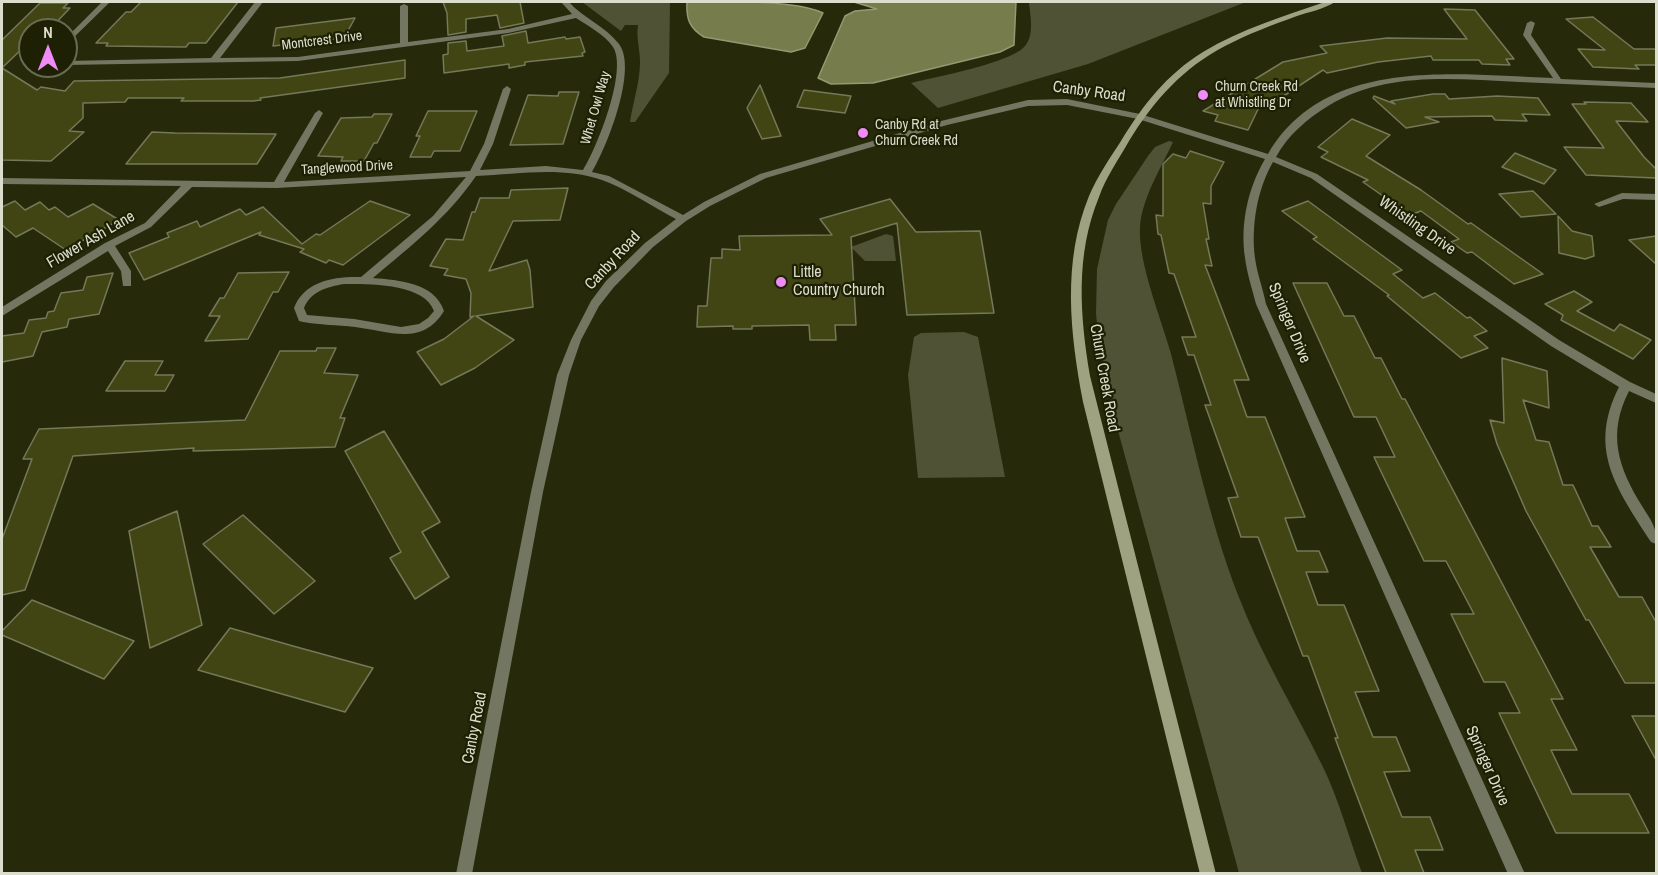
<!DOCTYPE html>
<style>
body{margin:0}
#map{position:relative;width:1658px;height:875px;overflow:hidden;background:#27290b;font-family:"Archivo Narrow",sans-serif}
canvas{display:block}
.frame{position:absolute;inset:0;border:3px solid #dbdecc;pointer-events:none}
.north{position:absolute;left:18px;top:18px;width:60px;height:60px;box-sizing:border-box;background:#1d2003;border:2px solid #696c53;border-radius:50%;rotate:0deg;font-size:16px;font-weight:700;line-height:24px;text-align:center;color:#dbdecc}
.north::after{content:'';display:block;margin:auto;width:21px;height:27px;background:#ef8bf7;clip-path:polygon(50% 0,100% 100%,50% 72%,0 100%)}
</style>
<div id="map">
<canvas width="1658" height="875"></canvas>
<div class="frame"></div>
<div class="north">N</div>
</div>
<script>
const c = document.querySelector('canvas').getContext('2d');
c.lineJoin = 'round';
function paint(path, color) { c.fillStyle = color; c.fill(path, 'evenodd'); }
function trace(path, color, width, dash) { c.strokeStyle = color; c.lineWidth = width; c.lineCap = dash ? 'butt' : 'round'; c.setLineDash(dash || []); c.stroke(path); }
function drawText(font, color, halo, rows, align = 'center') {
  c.font = font + ' "Archivo Narrow",sans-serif'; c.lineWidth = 4.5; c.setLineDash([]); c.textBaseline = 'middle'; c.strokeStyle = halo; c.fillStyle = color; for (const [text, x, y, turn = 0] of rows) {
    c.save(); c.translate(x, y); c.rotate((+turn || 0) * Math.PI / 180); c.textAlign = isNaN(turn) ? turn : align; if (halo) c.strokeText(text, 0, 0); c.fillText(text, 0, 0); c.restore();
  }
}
const green = new Path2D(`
 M582,2H670L669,73L635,122H630C633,102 640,82 640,62C640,49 636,38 638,25H625L621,31Z
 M1029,2H1246L1088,64L938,108L911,83C935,77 1011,63 1025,46C1035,34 1030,16 1029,2Z
 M1169,141L1173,142C1161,168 1142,198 1140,227C1138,263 1161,318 1171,354C1192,435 1208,517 1238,595C1261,655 1295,710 1323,767C1339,800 1349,838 1362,873H1239L1117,427L1099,345L1096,313L1097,269L1108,220L1116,204L1148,156L1155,147Z
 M886,234L893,236L896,261H865L851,247Z
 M964,332L978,337L1005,477L918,478L908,375L914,337L921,333Z`);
const water = new Path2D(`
 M687,2C721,1 797,0 823,13L805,48L791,52L704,37C689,28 686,18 687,2Z
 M854,2H1016L1014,45L1000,52L873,83L831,84L818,78L845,16L855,11L877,9Z`);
const building = new Path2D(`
 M141,2H238L206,43H189L186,47L106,46L108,43H96L126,12H131Z
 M443,2H520L524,23L500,28L497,15L466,19V32L448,35L447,13Z
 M40,3H68L63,8H70L49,30H30V41L2,68L37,90L41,87L65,91L74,81L280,78L405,60V78L260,98L261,100L253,101H181L184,98H128L125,102L83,103V118L69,131L84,132L51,161L2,160V40Z
 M1444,9L1475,10L1514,59H1506L1510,65L1482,64L1479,60H1433L1431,56L1378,62L1327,73L1323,70L1270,105L1262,101L1248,130L1215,121L1218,115L1203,111L1283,62L1327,53L1320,46L1387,38L1467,39Z
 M1593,17L1634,49H1656V65H1635L1639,69L1593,67L1578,49L1605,50L1566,19Z
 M355,18L344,38L273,46L276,28Z
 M526,31L528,43L565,37L566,39L580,37L585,52L582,53L583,56L525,62V65L509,68V64L444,73L443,55L448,54V43L466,41L467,51L504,46L502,36Z
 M760,85L781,136L762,139L747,108Z
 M804,90L851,96L845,113L797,107Z
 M559,92H579L563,144L510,145L528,95L558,96Z
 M1433,94H1445L1449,99L1497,96L1538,98L1550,115L1522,114L1527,121L1495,120L1492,116L1425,117L1439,122L1406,128L1373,98L1374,96L1395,104L1391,101Z
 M1584,102L1631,103L1648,122L1616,121L1644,157L1656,169V178L1586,175L1564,147L1604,148L1572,104H1586Z
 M428,111H477L460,151H434L431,157H410L420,136H416Z
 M374,114H392L377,143H374L364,161H341L343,157L318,156L341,118L372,117Z
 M1352,119L1390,135L1366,156L1421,190L1468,224L1471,223L1543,274L1514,284L1472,252L1467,253L1451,242L1459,239L1421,211L1410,215L1363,182L1368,180L1321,157L1328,152L1318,147Z
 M152,132L175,133L276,134L257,164H126Z
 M1190,151L1224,162L1211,186V204L1203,203L1209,239H1206L1212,266L1205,265L1249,380H1234L1247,417H1265L1305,517L1285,518L1297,551H1319L1328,572H1306L1318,605H1344L1379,691L1355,692L1373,737H1396L1410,771L1384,772L1402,817H1430L1443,850H1415L1424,873H1386L1335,738H1338L1308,656H1303L1258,537H1241L1228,498L1238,497L1205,405H1211L1194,355H1188L1182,337H1196L1174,274L1169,273L1161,235L1158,234L1156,215L1163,216V164L1173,154L1186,158Z
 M1515,153L1556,170L1544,184L1502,167Z
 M568,188L560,220L513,221L489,271L527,260L530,270L533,307L476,316L514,340L475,368L441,385L417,352L444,339L474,316L470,317L471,293L466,279L444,275L448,269L430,266L446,239L463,240L472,212H475L480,198H509L511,190Z
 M1533,191L1556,214L1521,217L1499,194Z
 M890,199L916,232L980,231L994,313L907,315L897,223L851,237L856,325H835L836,340H810L809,325L752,326V329H733V326L697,327L698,306H707L711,258H722V249L740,250L739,236L832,235L820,219Z
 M15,201L25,210L40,202L49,210L55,207L68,217L93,204L119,220L66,250L33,228L16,237L2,225V207Z
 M370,201L410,215L343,265L329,260L326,263L300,252L304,249L259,235L261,232L144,280L129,253L169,237L167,233L197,221L200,227L240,209L246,215L263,207L302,244L316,234L320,235Z
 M1308,201L1402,270L1393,274L1423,298L1435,293L1467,318L1470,317L1487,331L1474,336L1488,348L1461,358L1387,296L1389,295L1313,239L1317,237L1282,211Z
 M1558,216L1572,231L1592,236L1594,256L1585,259L1559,253Z
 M1656,236V264L1629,240Z
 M289,272L278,292H273L248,339L205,341L220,316H209L220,298H224L238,273Z
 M113,273L99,314L69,319L67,327L42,332L33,356L2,362V336L24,333L29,320L46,318L48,312L54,311L61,293L83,290L87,277Z
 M1293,283H1327L1344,316H1354L1375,358H1381L1402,399H1405L1563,699H1551L1577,750H1551L1572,794H1629L1649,833H1556L1499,713H1520L1505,682H1484L1451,614H1474L1446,561H1424L1374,457H1395L1376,417H1354Z
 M1574,291L1592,302L1577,311L1614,331L1620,324L1651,340L1633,359L1561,320L1563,315L1545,304Z
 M317,348H336L324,373L358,375L340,418H345L335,447L193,451L194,448L73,456L25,590L2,595V539L32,459H23L39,429L245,420L280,351H316Z
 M1502,358L1547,371L1549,408L1523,400L1536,440L1549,442L1563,485H1573L1592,526H1598L1611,547H1590L1619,597H1642L1656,622V683H1625L1589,620H1586L1526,511L1497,444L1490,420L1504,423Z
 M125,361H163L155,375H174L165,391H106Z
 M384,431L440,522L422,532L449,577L415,599L390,558L401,552L345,451Z
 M177,511L202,625L150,648L129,531Z
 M243,515L315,581L274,614L203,544Z
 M32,600L134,641L104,679L2,635V631Z
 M230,628L293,646L373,668L345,712L198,670Z
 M1632,716H1656V760Z`);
const minor = new Path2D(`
 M102,2H110L66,45V38Z
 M255,2H263L220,58L298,57L400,43V6L404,4L408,6V42L508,29L572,14L561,2H569C583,18 605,26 619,44C638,69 607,147 592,172L609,176L683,215L704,202L760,174L941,121L1028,100L1067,99L1140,114L1268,154C1326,55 1456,75 1553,78L1523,35L1527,23L1531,21L1535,23L1531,35L1561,79L1656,83V88C1610,86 1565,84 1519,82C1453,79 1386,71 1328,106C1307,119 1288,135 1276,157L1317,174L1559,340L1630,382L1656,394V403L1629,391C1607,434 1618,467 1642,506C1650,519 1658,528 1656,544L1651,542C1617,489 1587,450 1619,387L1551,346L1311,178L1273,162C1257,190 1251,226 1255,258C1257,273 1263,289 1266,304L1525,874H1508L1256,304C1252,289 1247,273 1245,258C1240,224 1248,188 1265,159L1138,119L1067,105L1028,106L947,125L766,178L710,206L686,221L653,247L614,287L599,306L581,340L569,375L543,492L472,874H456L531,492L557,375L571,340L591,301L606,281L645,243L676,219C653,207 625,188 602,180C563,166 517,174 476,176C448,217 411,246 373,278C399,280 435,283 444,311C422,347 389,331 355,327C337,325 320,325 303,322L299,321L294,308C304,281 335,276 361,277L433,216L466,177L277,188L192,187L151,227L115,246L131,271V286H123L121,271L108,251L2,316V307L105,243L145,223L181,186L2,184V178L274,182L315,113L319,110L323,113L284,182L470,171L484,144L503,89L507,86L511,89L493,144L480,170L546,166L583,170C597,148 628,70 613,47C604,34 588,26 576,18L508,33L298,61L66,65V61L211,58ZM344,284C369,284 424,283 434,311L428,318L419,324L401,327L354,319L307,315L304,308C311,291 327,287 344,284Z
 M1622,193L1656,194V200L1623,199L1599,207L1594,204Z`);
const secondary = new Path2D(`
 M1325,2H1335C1324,9 1309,12 1297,16C1272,25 1248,34 1225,46C1183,68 1154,100 1129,141C1119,159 1106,177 1099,197C1075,255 1080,316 1090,376L1216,874H1200L1083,402C1070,333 1062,262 1089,196C1097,177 1110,158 1121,141C1143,105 1167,74 1203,52C1241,29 1284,16 1325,2Z`);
const markers = [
 [1203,95,6,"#ef8bf7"],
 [863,133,6,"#ef8bf7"],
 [781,282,6,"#ef8bf7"]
];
const farStreetnames = [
 ["Montcrest Drive",322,41,-7],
 ["Whet Owl Way",596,108,-74],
 ["Tanglewood Drive",347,168,-3]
];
const farPoinames = [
 ["Churn Creek Rd",1215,87],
 ["at Whistling Dr",1215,103],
 ["Canby Rd at",875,125],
 ["Churn Creek Rd",875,141]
];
const streetNames = [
 ["Canby Road",1089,92,8],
 ["Whistling Drive",1417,226,35],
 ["Flower Ash Lane",91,240,-30],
 ["Canby Road",613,261,-47],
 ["Springer Drive",1289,323,67],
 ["Churn Creek Road",1104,378,80],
 ["Canby Road",475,728,-79],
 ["Springer Drive",1487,766,66]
];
const poiNames = [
 ["Little",793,273],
 ["Country Church",793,291]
];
paint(green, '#4f5235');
paint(water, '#767c4b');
trace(water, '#949972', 1.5);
paint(building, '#414514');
trace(building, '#747958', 1.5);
paint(minor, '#737661');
paint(secondary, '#9ea281');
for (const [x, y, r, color] of markers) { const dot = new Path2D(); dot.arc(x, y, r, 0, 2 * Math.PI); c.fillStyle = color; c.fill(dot); trace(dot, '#1d2003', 2); }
drawText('14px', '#dbdecc', '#1d2003', farStreetnames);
drawText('14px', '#dbdecc', '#1d2003', farPoinames, 'left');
drawText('16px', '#dbdecc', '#1d2003', streetNames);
drawText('16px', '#dbdecc', '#1d2003', poiNames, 'left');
</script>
